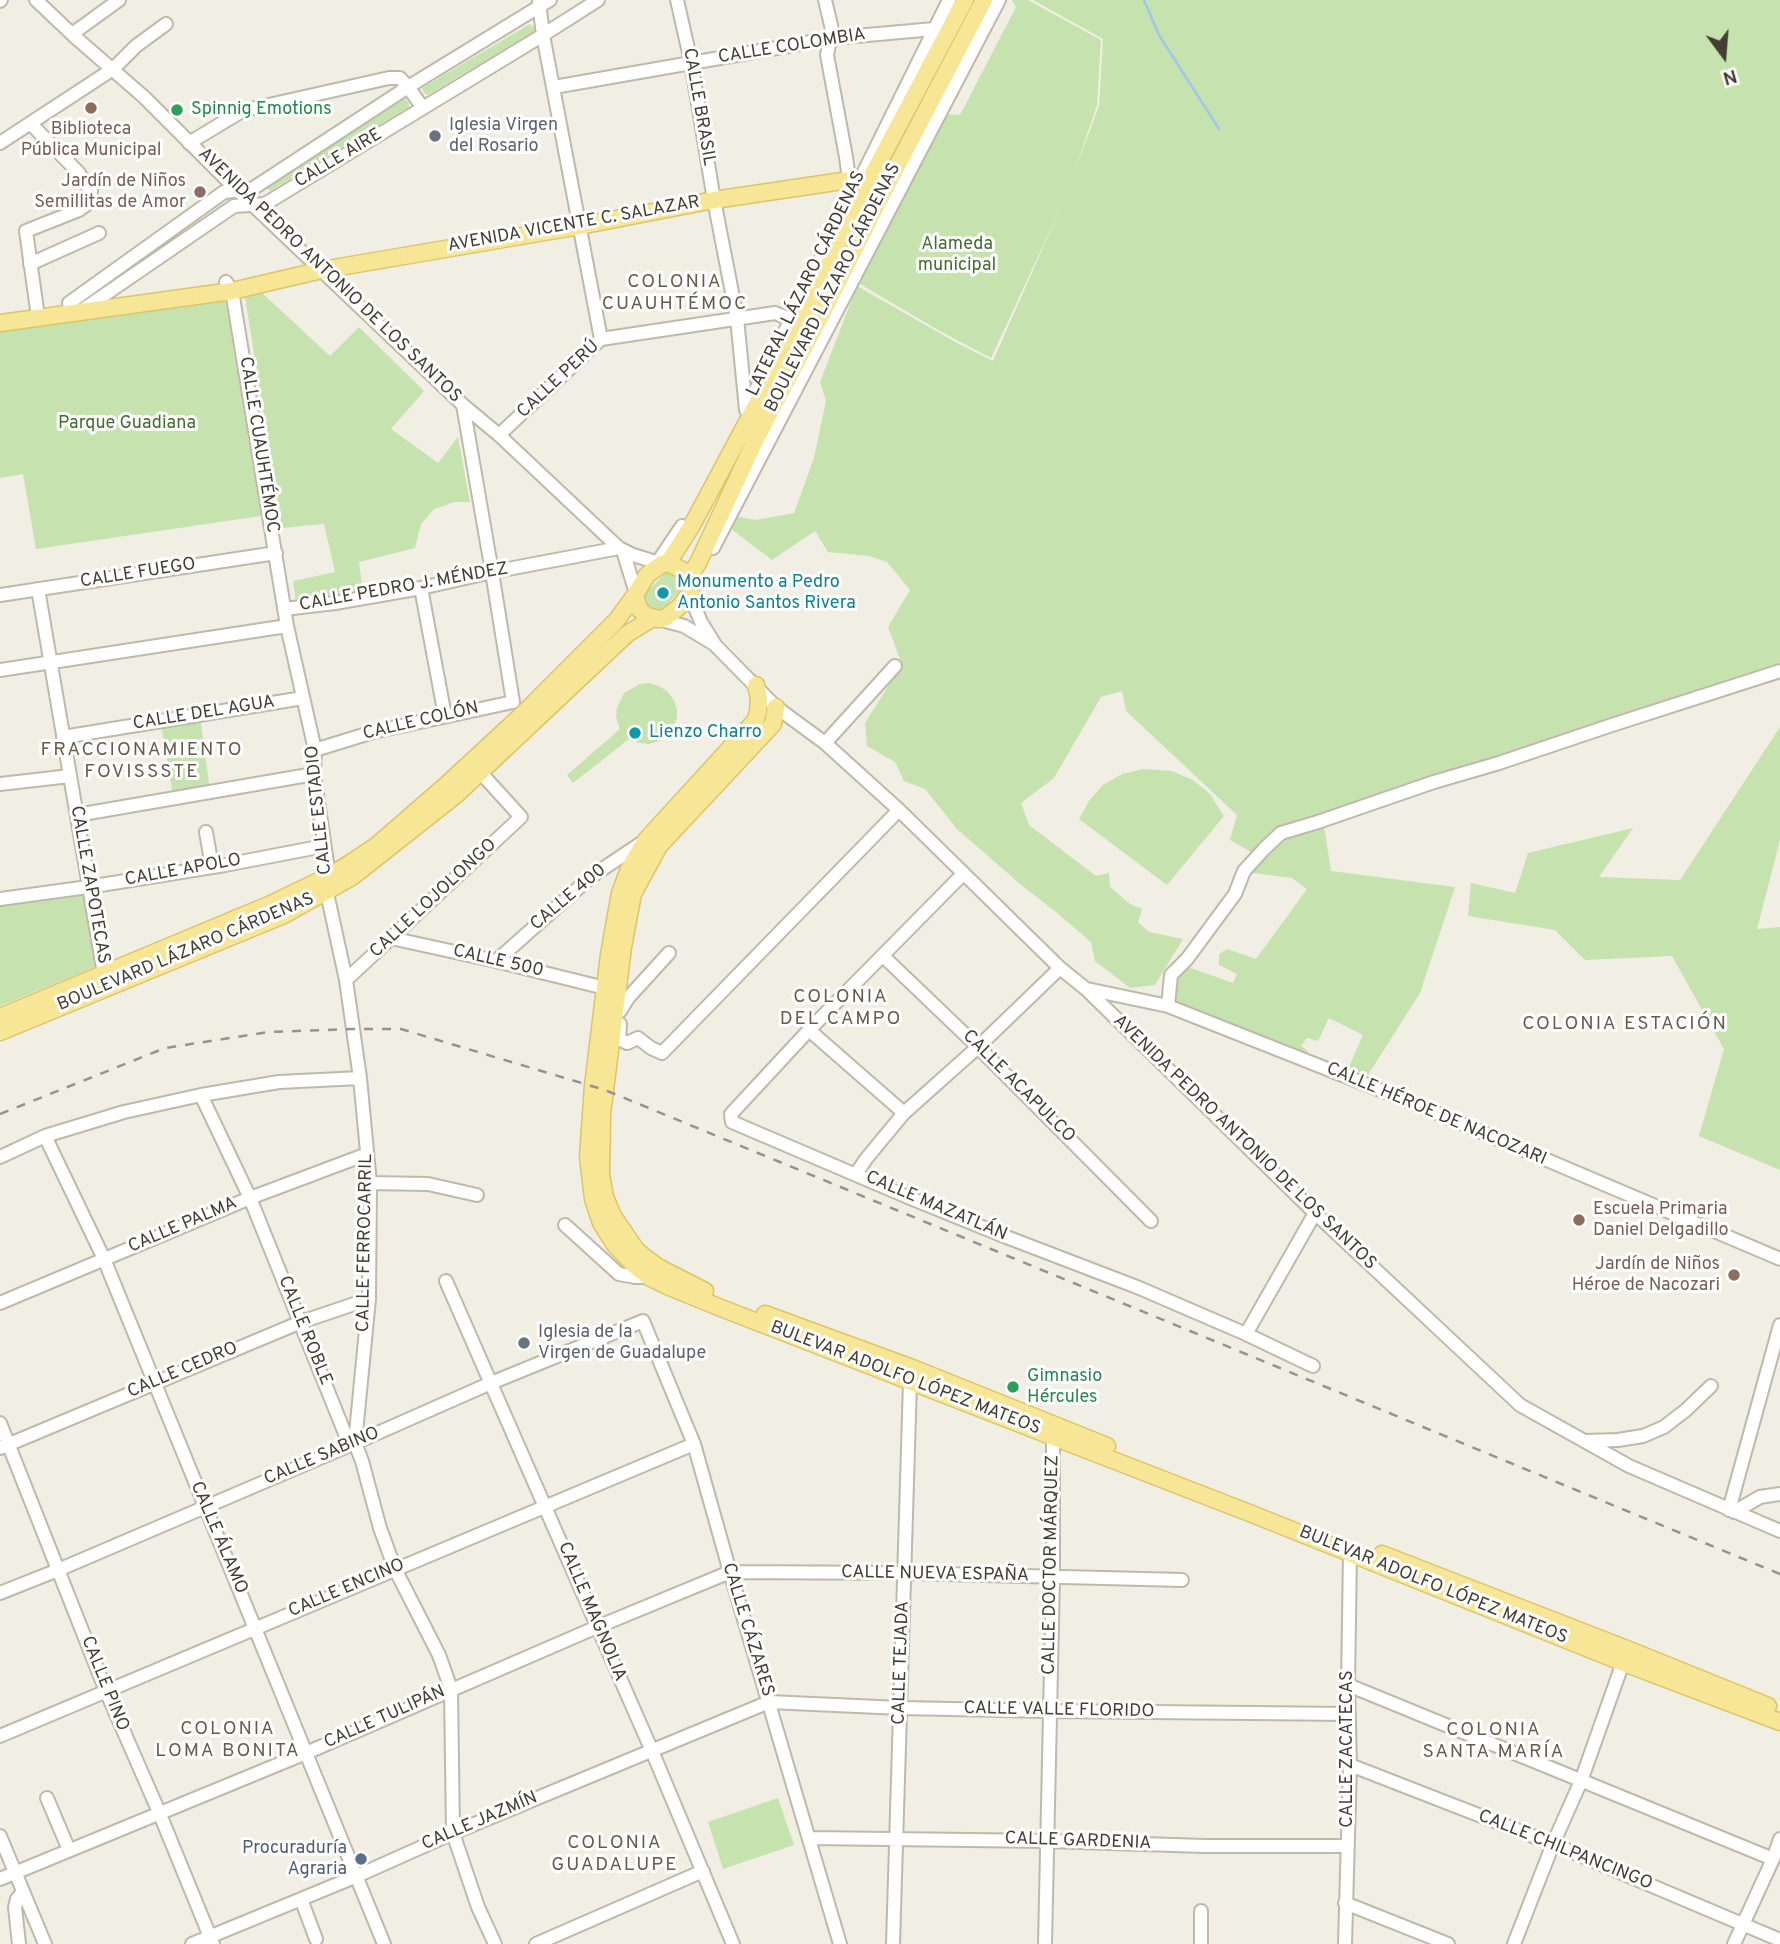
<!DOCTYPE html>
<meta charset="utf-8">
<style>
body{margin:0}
#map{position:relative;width:1780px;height:1944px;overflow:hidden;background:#f1eee4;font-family:Overpass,sans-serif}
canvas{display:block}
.north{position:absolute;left:1689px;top:21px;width:70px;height:70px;-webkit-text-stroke:5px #fff;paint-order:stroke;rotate:164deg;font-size:19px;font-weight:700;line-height:28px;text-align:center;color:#423e34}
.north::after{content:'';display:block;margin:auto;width:24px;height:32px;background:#423e34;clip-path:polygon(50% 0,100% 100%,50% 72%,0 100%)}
</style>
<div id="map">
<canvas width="1780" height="1944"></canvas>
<div class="north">N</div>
</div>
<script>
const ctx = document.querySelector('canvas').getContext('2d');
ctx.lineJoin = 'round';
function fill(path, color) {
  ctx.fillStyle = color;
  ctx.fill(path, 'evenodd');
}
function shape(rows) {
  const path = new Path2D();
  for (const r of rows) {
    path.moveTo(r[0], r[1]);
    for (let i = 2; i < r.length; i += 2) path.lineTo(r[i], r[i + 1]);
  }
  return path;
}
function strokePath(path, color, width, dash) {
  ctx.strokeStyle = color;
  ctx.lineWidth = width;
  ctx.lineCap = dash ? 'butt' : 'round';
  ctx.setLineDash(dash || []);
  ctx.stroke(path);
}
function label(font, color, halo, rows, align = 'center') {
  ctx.font = font + ' Overpass,sans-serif';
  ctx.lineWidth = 6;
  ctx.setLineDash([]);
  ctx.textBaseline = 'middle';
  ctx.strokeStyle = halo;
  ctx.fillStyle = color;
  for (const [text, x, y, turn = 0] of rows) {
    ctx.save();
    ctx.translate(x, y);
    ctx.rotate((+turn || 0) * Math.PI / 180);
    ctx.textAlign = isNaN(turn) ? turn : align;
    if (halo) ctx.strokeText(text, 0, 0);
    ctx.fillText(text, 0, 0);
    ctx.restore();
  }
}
const green = shape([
 [1012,0,1028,0,1101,40,1097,105,1075,170,1099,106,1103,39,1033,0,1780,0,1780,668,1323,820,1331,871,1455,887,1420,993,1368,1075,1348,1069,1363,1035,1329,1018,1318,1041,1307,1038,1301,1046,1308,1051,1305,1056,1217,1022,1169,997,1174,977,1188,967,1233,983,1237,974,1219,965,1219,954,1227,949,1256,959,1307,889,1292,878,1253,873,1251,852,1230,840,1237,815,1126,711,1122,691,1101,697,1054,778,1021,803,1029,825,1096,876,1109,873,1110,887,1130,904,1142,909,1138,922,1149,932,1183,939,1155,985,1130,988,1095,961,1091,942,1056,912,1020,884,957,829,925,789,904,781,895,762,867,746,865,723,887,688,900,659,888,627,910,590,887,562,869,556,828,552,815,531,772,560,731,529,735,516,755,520,794,513,814,458,826,401,820,382,857,286,957,343,993,361,1060,209,991,358,938,330,860,284,936,133,948,114,960,115,1016,7],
 [530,24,534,28,535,31,428,95,424,93,422,88],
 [404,99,409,103,409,107,270,191,266,187],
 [261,292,330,356,359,327,424,391,391,429,438,463,458,437,470,502,455,502,434,509,421,524,415,548,359,562,363,593,296,602,293,581,335,572,324,524,282,528,245,297],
 [220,298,226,303,261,516,36,549,23,474,0,478,0,331],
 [667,571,674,571,684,586,662,610,656,612,647,610,643,596],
 [649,683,659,686,667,691,674,700,677,709,677,718,673,728,667,736,659,741,649,744,639,743,629,739,573,783,567,775,620,729,616,717,617,708,624,693,640,684],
 [200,717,210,790,173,795,161,723],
 [1780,727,1780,840,1757,929,1780,927,1780,1170,1699,1136,1724,1049,1672,956,1585,960,1555,930,1468,916,1471,883,1515,893,1528,853,1633,828,1599,877,1680,880],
 [1143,769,1172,771,1193,780,1210,794,1224,816,1167,885,1079,819,1089,801,1103,785,1122,774],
 [86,892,100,965,0,1006,0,904],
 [778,1798,794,1845,723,1869,708,1822]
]);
const stream = shape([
 [1144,0,1159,35,1219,129]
]);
const minor = shape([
 [36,0,75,37,144,97,237,190,463,405,499,435,619,548,633,555,662,564],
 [677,0,691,62,714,200,737,318,746,410],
 [825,0,834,38,829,45,827,55,846,157,849,180],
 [0,1,1,0],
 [539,2,543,35,601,339],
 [72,34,119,0],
 [554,87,834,38,934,29,940,31],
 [31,124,78,172,91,191,90,202,79,210,26,231,38,317],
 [0,143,113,69,136,46,166,24],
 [189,143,242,111,389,78,400,78,408,87,423,108],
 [30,264,99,233],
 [226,282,232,291,287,626,315,750,314,774,329,876,327,893,346,980,360,1078,370,1183,369,1299,355,1443],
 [81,311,234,206,265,204,543,35,598,0],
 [71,312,69,303,224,192,252,189,408,87,550,0],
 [463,405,492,572,513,702],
 [748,406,949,0],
 [499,435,601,339,775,313,790,319],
 [713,548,999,0],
 [623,551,636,593],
 [657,563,682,526],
 [421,588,445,716],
 [38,589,104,974],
 [691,592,694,605,701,622,714,643],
 [0,595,276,553],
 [284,609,335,603,421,588,492,572,619,548],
 [658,619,684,626,714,644,776,707,825,743,899,810,1060,968,1086,989,1315,1213,1520,1405,1629,1466,1780,1531],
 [0,670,287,626],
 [63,737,303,698],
 [825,743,895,666],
 [315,750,373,732,513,702],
 [0,784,70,776],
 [77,815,314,774],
 [206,832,212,867],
 [963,874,809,1030,731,1114,732,1122,910,1198,1009,1238,1137,1287,1246,1334,1313,1366],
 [0,899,88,887,225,865,324,846],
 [391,938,496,961,605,988],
 [883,956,978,1047,1151,1221],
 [496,961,592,876,643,842],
 [346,980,521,817,480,772],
 [1087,989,1168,1006,1408,1101,1780,1259],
 [1168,1006,1171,975,1187,959,1235,894,1244,871,1265,848,1281,833,1318,822,1434,782,1499,763,1612,725,1780,671],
 [620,1011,628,998,669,953],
 [620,1024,619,1039,627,1043,638,1038,651,1048,662,1053,899,810],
 [809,1030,904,1113],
 [201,1095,250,1198,346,1436,355,1443,362,1461,380,1528,395,1569,439,1655,451,1689,453,1833,478,1907,495,1944],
 [45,1136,104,1259,384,1944],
 [0,1157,45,1136,124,1112,201,1095,279,1082,360,1078],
 [856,1174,866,1159,904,1113,978,1047,1060,968],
 [370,1183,428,1184,477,1195],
 [565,1225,619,1274,635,1277,649,1277],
 [446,1281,652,1751,733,1944],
 [0,1303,250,1198,367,1154],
 [1246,1334,1315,1213],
 [0,1423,106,1691,159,1812,213,1944],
 [1585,1441,1618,1440,1643,1436,1664,1427,1686,1410,1711,1386],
 [0,1448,301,1322,369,1299],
 [1729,1510,1780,1325],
 [1734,1512,1760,1497,1780,1494],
 [0,1593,58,1570,355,1443,491,1383,643,1321,694,1444,730,1572,840,1944],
 [1348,1685,1773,1859],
 [0,1736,694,1444],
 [1350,1765,1553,1844,1780,1940],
 [47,1798,69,1850],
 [0,1836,45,1944],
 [810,1838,1048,1841,1205,1846,1347,1846],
 [0,1879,306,1753,597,1627,730,1572,905,1573,1182,1580],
 [301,1899,316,1939],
 [1345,1903,1448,1944],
 [19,1944,15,1907,17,1899,22,1893],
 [192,1944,357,1876,453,1833,769,1702,901,1708,1050,1711,1349,1714],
 [536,1944,703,1871],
 [893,1944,910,1382,912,1375],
 [1045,1944,1053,1577,1053,1437],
 [1201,1944,1201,1911],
 [1345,1944,1350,1765,1348,1685,1350,1553],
 [1514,1944,1553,1844,1581,1781,1626,1654],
 [1734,1944,1773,1859,1780,1839]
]);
const major = shape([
 [0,323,232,291,322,270,580,226,714,200,849,180,867,185,886,187],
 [668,563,691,527,806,312,867,185,965,0],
 [668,563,682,570,689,581,691,592,679,607,665,618,658,619,647,616,639,609,635,595,647,575,662,564,668,563],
 [688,578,698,563,755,441,821,316,886,187,984,0],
 [756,685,759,699,758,712,755,721,646,840,629,869,620,893,609,955,593,1086,588,1156,593,1199,601,1223,615,1245,635,1266,649,1277,667,1286,721,1308,1252,1514,1624,1663,1780,1722],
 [0,1017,271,904,329,876,349,864,376,846,445,786,525,712,616,621,635,595],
 [0,1032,284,915,352,877,456,795,627,634,653,618],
 [705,1291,658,1267,637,1251,613,1216,605,1197,601,1175,602,1114,623,947,633,894,659,846,773,724,776,707],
 [765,1314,915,1369,1107,1446],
 [1382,1554,1627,1649,1768,1706]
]);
const rail = shape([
 [0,1114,165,1048,269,1032,353,1029,401,1029,605,1090,1780,1574]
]);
const markers = [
 [91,108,7,"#8d6e63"],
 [177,110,7,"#2e9e5b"],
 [435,136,7,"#6b7280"],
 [200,192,7,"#8d6e63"],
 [663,593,7,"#0f9aa8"],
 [635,733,7,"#0f9aa8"],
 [1579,1220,7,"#8d6e63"],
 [1734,1275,7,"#8d6e63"],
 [524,1343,7,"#6b7280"],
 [1013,1387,7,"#2e9e5b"],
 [361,1859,7,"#5c6f8a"]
];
const streetNames = [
 ["CALLE COLOMBIA",792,47,-9],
 ["CALLE BRASIL",698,107,80],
 ["CALLE AIRE",339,159,-31],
 ["AVENIDA VICENTE C. SALAZAR",574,225,-10],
 ["AVENIDA PEDRO ANTONIO DE LOS SANTOS",329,276,44],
 ["LATERAL LÁZARO CÁRDENAS",807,284,-64],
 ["BOULEVARD LÁZARO CÁRDENAS",834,288,-63],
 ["CALLE PERÚ",559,380,-43],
 ["CALLE CUAUHTÉMOC",258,445,81],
 ["CALLE FUEGO",138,574,-9],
 ["CALLE PEDRO J. MÉNDEZ",404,588,-10],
 ["CALLE DEL AGUA",204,714,-9],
 ["CALLE COLÓN",421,722,-13],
 ["CALLE ESTADIO",320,810,-96],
 ["CALLE APOLO",183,871,-10],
 ["CALLE ZAPOTECAS",89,885,80],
 ["CALLE 400",569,898,-40],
 ["CALLE LOJOLONGO",434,899,-43],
 ["BOULEVARD LÁZARO CÁRDENAS",186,953,-23],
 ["CALLE 500",498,962,13],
 ["CALLE ACAPULCO",1018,1087,45],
 ["CALLE HÉROE DE NACOZARI",1436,1115,23],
 ["AVENIDA PEDRO ANTONIO DE LOS SANTOS",1244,1143,44],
 ["CALLE MAZATLÁN",936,1207,23],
 ["CALLE PALMA",183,1226,-23],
 ["CALLE FERROCARRIL",366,1243,-89],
 ["CALLE ROBLE",304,1331,68],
 ["CALLE CEDRO",183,1371,-23],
 ["BULEVAR ADOLFO LÓPEZ MATEOS",905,1379,21],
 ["CALLE SABINO",322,1457,-23],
 ["CALLE ÁLAMO",218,1538,67],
 ["CALLE DOCTOR MÁRQUEZ",1052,1565,-89],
 ["CALLE NUEVA ESPAÑA",935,1575,1],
 ["BULEVAR ADOLFO LÓPEZ MATEOS",1433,1586,22],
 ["CALLE ENCINO",347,1589,-23],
 ["CALLE MAGNOLIA",591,1612,67],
 ["CALLE CÁZARES",747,1630,73],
 ["CALLE TEJADA",902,1663,-88],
 ["CALLE PINO",104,1684,68],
 ["CALLE VALLE FLORIDO",1059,1711,1],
 ["CALLE TULIPÁN",385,1718,-24],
 ["CALLE ZACATECAS",1348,1749,-90],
 ["CALLE JAZMÍN",480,1822,-23],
 ["CALLE GARDENIA",1078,1842,2],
 ["CALLE CHILPANCINGO",1565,1851,22]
];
const leisureNames = [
 ["Spinnig Emotions",191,110],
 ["Gimnasio",1027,1377],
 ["Hércules",1027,1398]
];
const worshipNames = [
 ["Iglesia Virgen",449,126],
 ["del Rosario",449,147],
 ["Iglesia de la",538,1333],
 ["Virgen de Guadalupe",538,1354]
];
const educationNames = [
 ["Biblioteca",91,130,"center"],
 ["Pública Municipal",91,151,"center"],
 ["Jardín de Niños",186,182],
 ["Semillitas de Amor",186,203],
 ["Escuela Primaria",1593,1210,"left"],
 ["Daniel Delgadillo",1593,1231,"left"],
 ["Jardín de Niños",1720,1265],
 ["Héroe de Nacozari",1720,1286]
];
const parkNames = [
 ["Alameda",957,245],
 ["municipal",957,266],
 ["Parque Guadiana",127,424]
];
const cultureNames = [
 ["Monumento a Pedro",677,583],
 ["Antonio Santos Rivera",677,604],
 ["Lienzo Charro",649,733]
];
const serviceNames = [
 ["Procuraduría",347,1849],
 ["Agraria",347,1870]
];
const neighbourhoodNames = [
 ["COLONIA",675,283],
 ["CUAUHTÉMOC",675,305],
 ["FRACCIONAMIENTO",142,751],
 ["FOVISSSTE",142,773],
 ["COLONIA",841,998],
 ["DEL CAMPO",841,1020],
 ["COLONIA ESTACIÓN",1625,1025],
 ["COLONIA",228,1730],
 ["LOMA BONITA",228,1752],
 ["COLONIA",1494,1731],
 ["SANTA MARÍA",1494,1753],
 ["COLONIA",615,1844],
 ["GUADALUPE",615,1866]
];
fill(green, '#c6e3af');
strokePath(stream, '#a3c5ea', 2.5);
strokePath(minor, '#beb9aa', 16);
strokePath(major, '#dbc568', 19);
strokePath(minor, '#fff', 12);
strokePath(major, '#f7e696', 16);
strokePath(rail, '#939393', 2.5, [9, 9]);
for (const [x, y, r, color] of markers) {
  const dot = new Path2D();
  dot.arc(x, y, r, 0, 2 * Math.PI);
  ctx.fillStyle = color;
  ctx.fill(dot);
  strokePath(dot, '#fff', 2.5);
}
label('18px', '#423e34', '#fff', streetNames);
label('18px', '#27864d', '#fff', leisureNames, 'left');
label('18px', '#5b616d', '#fff', worshipNames, 'left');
label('18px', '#785e54', '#fff', educationNames, 'right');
label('18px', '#3e6f2c', '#fff', parkNames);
label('18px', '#0d838f', '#fff', cultureNames, 'left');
label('18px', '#4e5e75', '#fff', serviceNames, 'right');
ctx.letterSpacing = '2px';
label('19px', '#645d4c', '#fff', neighbourhoodNames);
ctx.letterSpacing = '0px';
</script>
